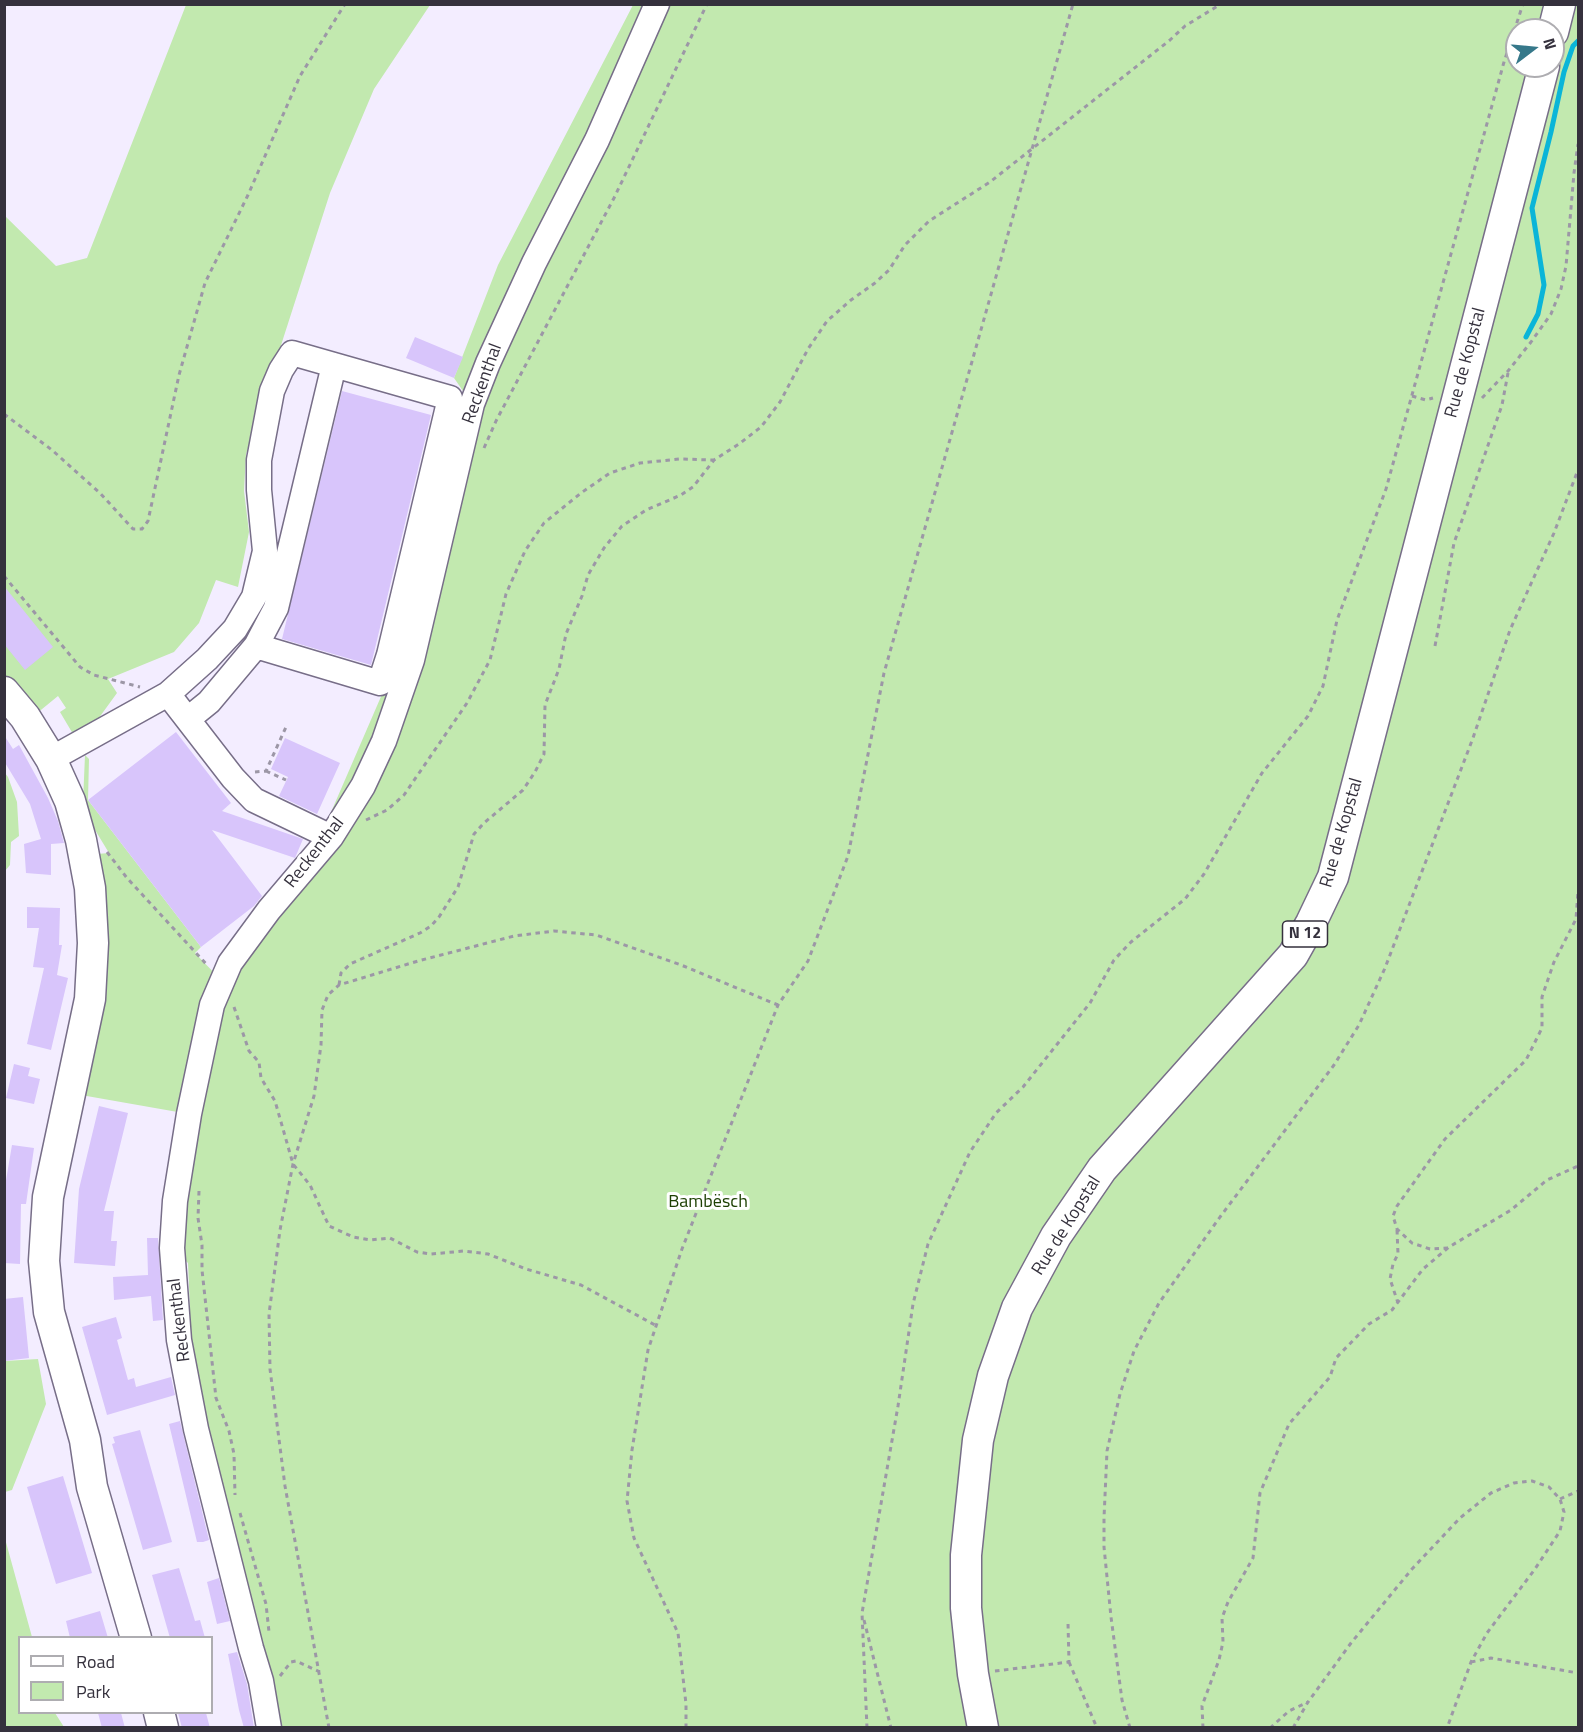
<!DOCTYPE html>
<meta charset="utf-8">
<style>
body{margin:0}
#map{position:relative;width:1583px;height:1732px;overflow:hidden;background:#f3edff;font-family:"Titillium Web",sans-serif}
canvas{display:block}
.frame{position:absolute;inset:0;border:6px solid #35313d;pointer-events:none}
.legend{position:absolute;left:18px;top:1636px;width:195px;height:78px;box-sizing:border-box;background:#fff;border:2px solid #aeadb1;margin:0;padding:8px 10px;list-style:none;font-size:18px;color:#35313d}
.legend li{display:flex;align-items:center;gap:12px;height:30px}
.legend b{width:30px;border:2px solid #aeadb1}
.north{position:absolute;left:1505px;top:18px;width:60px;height:60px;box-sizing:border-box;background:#fff;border:2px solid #aeadb1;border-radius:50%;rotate:74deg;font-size:16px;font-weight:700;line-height:24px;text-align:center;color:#35313d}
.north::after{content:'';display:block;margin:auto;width:21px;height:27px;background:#36788a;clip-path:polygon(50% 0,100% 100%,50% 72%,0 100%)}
</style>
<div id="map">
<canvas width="1583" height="1732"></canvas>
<div class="frame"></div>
<ul class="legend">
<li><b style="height:8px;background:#fff"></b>Road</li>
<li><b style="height:16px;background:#c2e9af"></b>Park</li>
</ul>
<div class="north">N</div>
</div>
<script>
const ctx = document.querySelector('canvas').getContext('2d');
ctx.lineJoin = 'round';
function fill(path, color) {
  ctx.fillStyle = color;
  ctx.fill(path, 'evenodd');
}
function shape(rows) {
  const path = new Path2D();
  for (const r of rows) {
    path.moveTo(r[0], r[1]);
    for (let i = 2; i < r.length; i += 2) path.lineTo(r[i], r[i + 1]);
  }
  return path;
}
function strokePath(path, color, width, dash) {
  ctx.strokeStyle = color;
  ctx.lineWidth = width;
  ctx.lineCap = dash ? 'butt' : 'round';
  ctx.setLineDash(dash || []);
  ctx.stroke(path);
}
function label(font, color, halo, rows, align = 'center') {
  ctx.font = font + ' "Titillium Web",sans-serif';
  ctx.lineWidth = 6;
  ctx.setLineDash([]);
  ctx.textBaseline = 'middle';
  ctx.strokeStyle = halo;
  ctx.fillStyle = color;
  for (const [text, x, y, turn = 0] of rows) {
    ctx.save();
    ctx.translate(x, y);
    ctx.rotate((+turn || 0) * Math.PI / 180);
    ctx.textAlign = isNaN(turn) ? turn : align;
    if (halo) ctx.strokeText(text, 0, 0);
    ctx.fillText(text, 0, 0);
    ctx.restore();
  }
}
const green = shape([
 [186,5,430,5,374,89,330,193,246,454,244,491,249,532,238,587,216,580,199,623,174,652,108,679,117,693,93,726,73,734,60,712,66,708,58,696,36,714,5,675,4,215,56,266,87,258],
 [633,5,648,5,586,136,657,5,1578,5,1578,1727,278,1727,179,1340,190,1308,188,1263,172,1248,189,1114,81,1095,97,854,109,853,89,820,83,802,85,755,89,759,88,800,201,947,195,953,221,980,322,833,386,685,472,404,454,378,498,265],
 [1517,30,1553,30,1553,66,1517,66],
 [5,773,8,777,17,802,19,836,11,842,10,865,5,871],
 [38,1359,46,1404,12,1490,5,1492,5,1361],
 [4,1535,32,1637,20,1638,20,1712,55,1713,64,1727,5,1727]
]);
const stream = shape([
 [1526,337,1538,314,1544,285,1532,208,1551,132,1564,72,1573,46,1578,41]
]);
const building = shape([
 [415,337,463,357,454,378,406,358],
 [342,391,431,415,371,665,282,639],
 [4,586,53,647,25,670,4,644],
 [176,732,231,803,222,811,303,839,295,858,212,830,262,896,254,906,201,947,88,800],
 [4,735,13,749,19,745,48,798,58,821,64,843,51,844,51,875,26,873,24,844,41,839,30,804,4,761],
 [285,738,340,763,317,814,279,796,288,777,271,769],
 [27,907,60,908,59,945,62,945,57,975,68,978,51,1050,27,1044,44,968,33,967,39,928,27,928],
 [14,1064,30,1068,28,1076,40,1079,34,1104,6,1098],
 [99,1106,128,1113,104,1211,114,1211,111,1241,117,1241,115,1266,74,1263,79,1189],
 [12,1145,34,1148,26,1204,21,1204,20,1264,4,1263,4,1192],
 [147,1238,158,1238,163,1320,153,1321,151,1296,114,1300,113,1277,148,1275],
 [23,1297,29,1358,4,1361,4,1299],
 [116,1317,122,1338,117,1340,128,1380,134,1378,136,1387,171,1377,175,1395,107,1415,82,1327],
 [180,1421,209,1540,203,1542,197,1542,169,1424],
 [140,1430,172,1542,143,1550,112,1444,115,1443,113,1437],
 [63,1476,92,1573,56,1584,27,1487],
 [179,1568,195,1621,200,1620,205,1638,170,1638,152,1575],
 [219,1578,230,1621,217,1624,207,1582],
 [100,1611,108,1638,70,1638,66,1621],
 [237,1652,247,1684,254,1728,244,1728,239,1710,228,1654],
 [98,1713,121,1713,125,1728,102,1728],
 [178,1713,206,1713,210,1728,182,1728]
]);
const path = shape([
 [1412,396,1426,400,1433,398],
 [1482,398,1508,371,1531,342,1551,314,1561,289,1566,266,1574,173,1578,144],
 [4,414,52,450,100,493,133,529,142,529,148,521,179,375,205,283,248,195,300,76,345,4],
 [484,448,496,421,614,198,707,4],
 [4,576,80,667,94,675,140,687],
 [1435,646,1454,543,1502,405,1508,373],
 [266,771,286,780],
 [255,772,266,771,286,727],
 [366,820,387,810,404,795,467,703,490,660,506,594,525,551,544,523,581,493,610,473,640,463,680,459,714,460],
 [107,852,127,878,208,966],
 [339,985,341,973,350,964,420,933,431,926,439,917,458,887,474,834,484,823,523,790,535,772,544,754,545,705,559,669,566,634,582,596,588,575,604,548,622,526,646,510,681,495,693,487,714,460,739,444,761,427,780,402,808,349,827,321,851,300,875,283,889,270,905,245,929,221,990,182,1170,40,1185,26,1221,4],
 [234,1007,249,1051,259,1062,261,1078,275,1101,293,1164,310,1185,329,1226,353,1237,370,1240,390,1238,417,1252,431,1254,464,1251,488,1254,526,1269,581,1285,655,1325],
 [199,1191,198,1218,202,1245,202,1270,216,1398,229,1431,234,1454,235,1495],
 [1397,1230,1398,1254,1393,1264,1390,1279,1398,1303],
 [1448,1248,1430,1249,1412,1243,1397,1229,1393,1216,1397,1206,1445,1139,1526,1060,1542,1028,1542,997,1554,962,1576,919,1578,891],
 [1560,1499,1578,1491],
 [240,1513,266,1604,269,1632],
 [864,1620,891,1728],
 [1069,1662,1097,1728],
 [1471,1662,1491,1658,1578,1673],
 [995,1671,1069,1662,1068,1623],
 [280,1676,291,1662,296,1661,320,1672],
 [329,1728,285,1486,270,1369,269,1314,280,1230,293,1164,314,1096,321,1045,322,1010,328,995,339,985,418,961,514,936,554,931,596,935,681,965,778,1005],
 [686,1728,686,1704,678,1633,634,1538,627,1501,632,1450,648,1350,682,1249,778,1005,808,961,848,856,884,673,1073,4],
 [867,1728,862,1613,898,1406,913,1304,928,1244,970,1152,996,1113,1023,1087,1090,1003,1114,960,1131,942,1185,899,1204,874,1262,773,1308,716,1323,686,1337,620,1386,489,1504,62,1523,4],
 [1130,1728,1122,1700,1111,1617,1104,1547,1104,1518,1107,1451,1120,1394,1134,1351,1159,1303,1220,1217,1334,1065,1359,1025,1385,968,1473,738,1510,630,1554,533,1578,470],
 [1203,1728,1202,1706,1219,1660,1223,1642,1222,1618,1228,1602,1253,1558,1260,1493,1289,1424,1330,1377,1336,1358,1369,1324,1392,1310,1423,1269,1449,1247,1511,1210,1547,1180,1578,1166],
 [1270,1728,1289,1711,1308,1702],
 [1293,1728,1308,1702,1351,1643,1412,1569,1460,1518,1491,1493,1514,1483,1532,1481,1549,1487,1560,1499,1564,1512,1560,1531,1535,1569,1487,1633,1471,1662,1447,1728]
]);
const minor = shape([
 [256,646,380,683,389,655,450,398,334,365],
 [168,694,207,659,235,629,254,597,265,551,259,490,259,460,272,391,281,370,292,353,334,365,276,608,256,646,209,702,188,719],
 [51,759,168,694,233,778,254,800,331,837],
 [269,1728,261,1681,251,1648,196,1429,179,1340,172,1248,175,1201,189,1114,212,1005,230,963,269,910,331,837,363,786,384,741,412,660,472,404,488,363,534,263,597,140,657,4]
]);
const major = shape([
 [1553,32,1560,4],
 [4,692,25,717,51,759,70,801,81,840,90,888,93,943,90,999,48,1197,44,1261,49,1312,85,1440,92,1487,136,1638],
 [159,1712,163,1728],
 [983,1728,973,1674,966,1608,966,1555,978,1440,993,1376,1017,1308,1056,1236,1102,1169,1293,955,1311,923,1333,877,1544,66]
]);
const shields = [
 [1305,934,45]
];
const shieldNames = [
 ["N 12",1305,934]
];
const streetNames = [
 ["Rue de Kopstal",1466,363,-75],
 ["Reckenthal",483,384,-70],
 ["Rue de Kopstal",1342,833,-74],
 ["Reckenthal",315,853,-52],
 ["Rue de Kopstal",1067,1226,-58],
 ["Reckenthal",180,1320,-97]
];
const parkNames = [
 ["Bambësch",708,1203]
];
fill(green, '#c2e9af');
strokePath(stream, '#0ab5d8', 5);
fill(building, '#d8c5fb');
strokePath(minor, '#776e88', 27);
strokePath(major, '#776e88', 33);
strokePath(path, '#9c97a6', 3, [4.5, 4.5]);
strokePath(minor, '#fff', 24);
strokePath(major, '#fff', 30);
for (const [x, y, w] of shields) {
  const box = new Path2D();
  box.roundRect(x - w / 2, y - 13, w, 26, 4.5);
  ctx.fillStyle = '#fff';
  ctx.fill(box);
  strokePath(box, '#35313d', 1.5);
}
label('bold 16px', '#35313d', null, shieldNames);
label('18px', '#35313d', '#fff', streetNames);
label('18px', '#1d4003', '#fff', parkNames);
</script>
